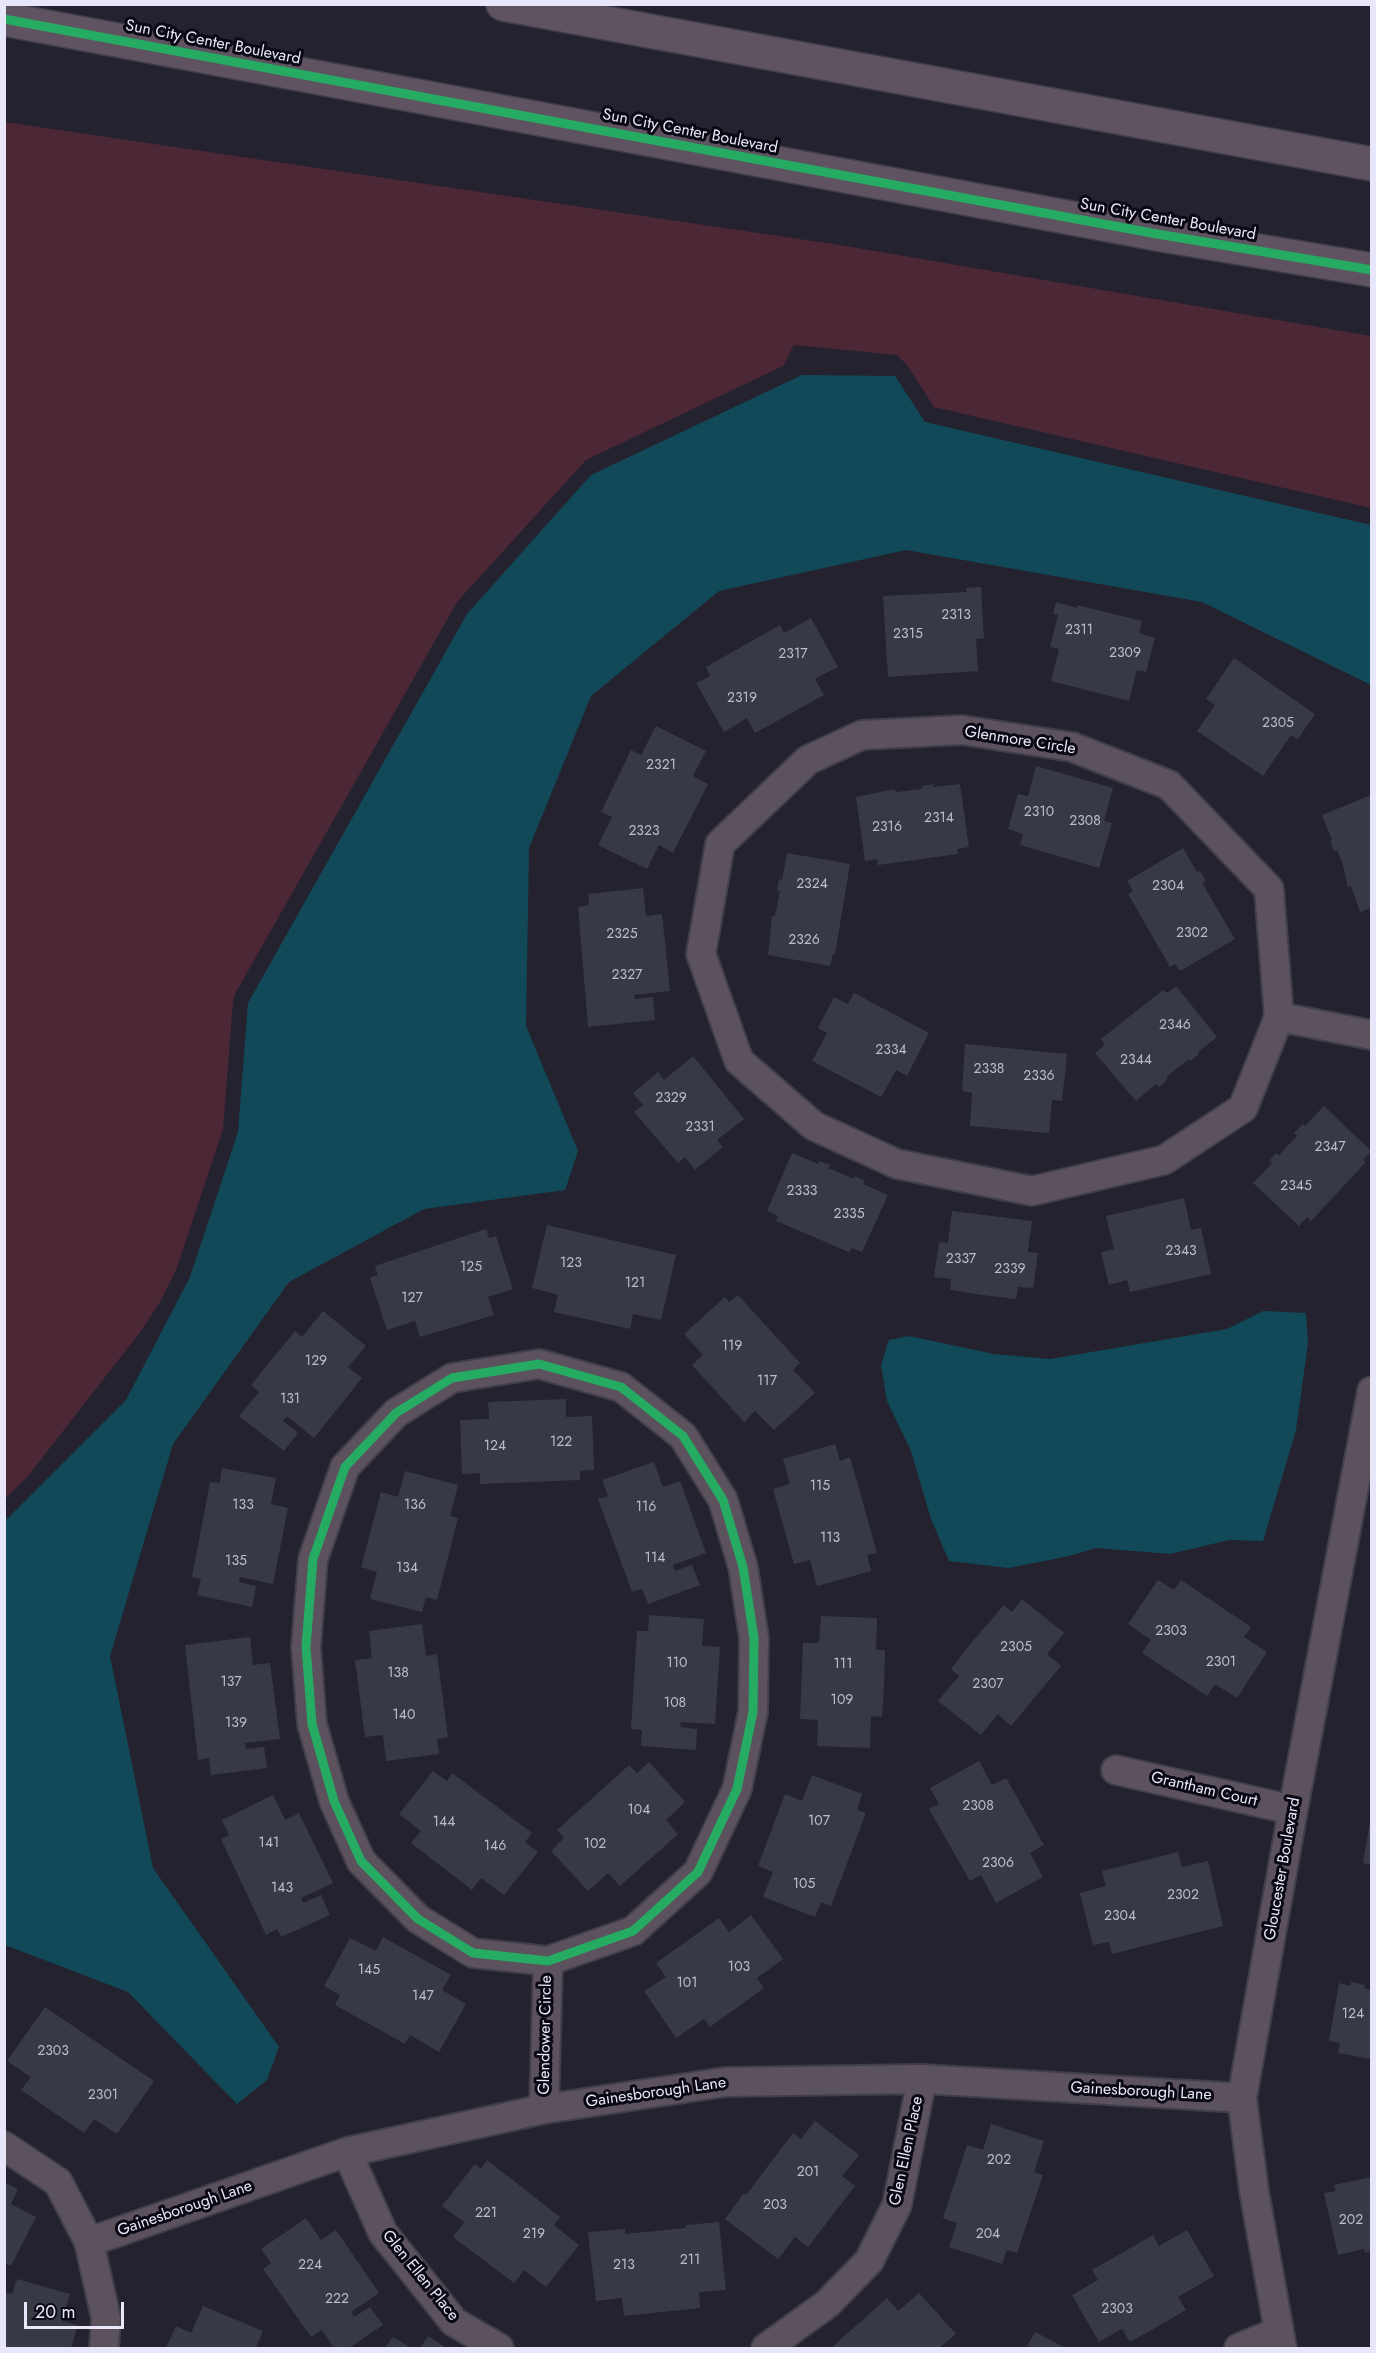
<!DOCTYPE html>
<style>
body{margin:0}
#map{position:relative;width:1376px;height:2353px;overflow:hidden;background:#24222f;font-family:Jost,sans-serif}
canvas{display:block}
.frame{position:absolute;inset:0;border:6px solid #e8e7f9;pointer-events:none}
.scale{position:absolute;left:24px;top:2302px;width:100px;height:27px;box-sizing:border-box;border:3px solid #e8e7f9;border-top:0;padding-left:8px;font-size:18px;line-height:21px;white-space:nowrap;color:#e8e7f9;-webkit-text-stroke:4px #0a0813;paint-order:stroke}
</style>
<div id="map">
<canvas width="1376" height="2353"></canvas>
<div class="frame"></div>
<div class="scale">20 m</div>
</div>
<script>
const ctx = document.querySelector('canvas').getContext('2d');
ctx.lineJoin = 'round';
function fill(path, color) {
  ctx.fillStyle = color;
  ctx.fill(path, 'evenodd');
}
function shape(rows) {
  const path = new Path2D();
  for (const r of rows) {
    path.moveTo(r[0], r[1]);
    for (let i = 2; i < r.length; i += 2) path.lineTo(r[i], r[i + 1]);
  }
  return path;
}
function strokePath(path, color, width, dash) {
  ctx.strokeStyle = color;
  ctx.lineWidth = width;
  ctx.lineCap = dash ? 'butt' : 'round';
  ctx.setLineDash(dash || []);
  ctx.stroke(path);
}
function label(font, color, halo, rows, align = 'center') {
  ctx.font = font + ' Jost,sans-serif';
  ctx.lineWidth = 6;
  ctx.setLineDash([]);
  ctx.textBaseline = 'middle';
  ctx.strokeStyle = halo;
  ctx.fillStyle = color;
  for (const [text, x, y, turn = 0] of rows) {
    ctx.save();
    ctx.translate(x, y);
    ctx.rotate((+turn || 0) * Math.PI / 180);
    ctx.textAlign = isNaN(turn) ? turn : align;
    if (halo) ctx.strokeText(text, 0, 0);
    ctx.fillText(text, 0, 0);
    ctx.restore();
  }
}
const green = shape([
 [5,122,840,245,1371,336,1371,508,934,407,907,365,897,355,794,345,783,366,586,460,457,602,235,994,233,1002,223,1129,176,1270,160,1302,141,1331,28,1476,5,1499]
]);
const water = shape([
 [802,375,895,376,925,422,1371,525,1371,685,1202,602,906,550,719,591,591,696,529,848,526,1026,578,1151,565,1190,424,1209,289,1282,173,1444,110,1656,153,1868,279,2047,267,2080,237,2104,128,1992,5,1945,5,1521,126,1400,190,1277,238,1132,248,1003,467,614,591,475],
 [1263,1311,1306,1313,1308,1343,1296,1430,1263,1541,1229,1540,1170,1554,1096,1548,1069,1556,1009,1568,949,1561,931,1519,911,1451,887,1401,881,1365,889,1340,909,1336,994,1354,1050,1359,1227,1329]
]);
const building = shape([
 [981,587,984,638,976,639,978,671,888,677,883,596,967,592,966,588],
 [1056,602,1077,608,1077,605,1142,621,1139,633,1155,638,1146,672,1137,670,1129,701,1051,681,1059,649,1050,647,1058,615,1053,614],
 [811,618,838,667,815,679,824,695,755,733,747,718,724,732,696,683,710,676,706,667,780,625,784,633],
 [1234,658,1315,714,1298,739,1291,735,1263,776,1197,731,1215,705,1206,699],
 [656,726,706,751,693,776,708,784,673,853,659,845,647,869,598,845,612,817,601,812,631,750,641,755],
 [1036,766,1113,788,1104,821,1112,823,1099,868,1020,845,1023,834,1008,829,1018,794,1028,796],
 [933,784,934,787,960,784,969,847,957,849,958,854,878,865,877,859,865,861,856,797,895,789,896,792,922,789,922,786],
 [1371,795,1371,908,1360,912,1351,886,1348,887,1342,862,1337,850,1334,851,1330,841,1332,840,1322,815],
 [1183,848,1197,872,1200,871,1206,881,1202,883,1235,939,1180,971,1175,964,1170,967,1128,894,1133,891,1127,881],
 [787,853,850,864,835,954,833,954,830,966,768,955,772,916,775,916,780,891,777,891,779,879,782,880],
 [643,888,646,916,662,914,670,991,634,995,635,999,653,997,655,1020,588,1027,578,907,589,905,588,894],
 [1176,986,1217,1037,1198,1052,1199,1054,1191,1061,1189,1059,1166,1077,1168,1079,1159,1087,1156,1084,1136,1101,1095,1053,1105,1045,1101,1039,1163,990,1167,993],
 [854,993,929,1033,907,1076,896,1070,881,1097,812,1061,827,1033,818,1028,834,997,848,1004],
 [965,1044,1067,1054,1062,1101,1052,1100,1049,1133,970,1126,972,1093,962,1091],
 [693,1056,744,1119,717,1140,723,1147,695,1170,685,1157,678,1163,634,1112,643,1105,633,1093,658,1072,664,1080],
 [1324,1106,1371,1151,1363,1160,1366,1162,1311,1221,1307,1217,1299,1226,1253,1183,1272,1163,1269,1161,1276,1153,1279,1155,1297,1136,1294,1133,1303,1124,1305,1126],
 [792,1153,818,1164,819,1161,830,1165,828,1168,854,1179,855,1176,865,1181,863,1184,888,1195,862,1252,852,1248,849,1252,776,1221,778,1216,767,1211],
 [1184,1198,1191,1230,1201,1228,1211,1274,1130,1292,1127,1280,1109,1285,1101,1252,1114,1249,1106,1216],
 [952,1211,1032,1221,1028,1252,1038,1253,1033,1288,1018,1287,1016,1299,982,1295,950,1290,951,1279,934,1277,939,1242,948,1243],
 [547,1225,676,1255,661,1320,633,1314,630,1329,554,1312,558,1295,532,1288],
 [486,1229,489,1238,496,1236,513,1289,488,1297,494,1315,420,1337,415,1321,387,1330,370,1278,378,1275,375,1266],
 [738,1295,800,1363,793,1370,815,1393,774,1430,755,1411,744,1422,692,1365,703,1355,684,1334,725,1297,729,1302],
 [323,1311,366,1346,348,1367,362,1378,314,1438,287,1416,283,1421,298,1433,284,1451,239,1416,259,1392,251,1385,295,1331,302,1337],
 [566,1399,566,1417,592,1416,594,1470,580,1471,580,1480,480,1484,480,1473,462,1474,460,1420,489,1419,488,1402],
 [835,1444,840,1461,850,1457,877,1553,867,1555,871,1571,817,1586,810,1560,794,1564,773,1489,790,1484,783,1459],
 [654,1462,663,1487,680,1481,706,1553,673,1565,675,1571,692,1565,700,1585,648,1604,642,1589,632,1592,598,1499,608,1496,602,1480],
 [222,1468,276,1478,271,1504,288,1508,273,1584,240,1577,239,1582,256,1586,252,1607,197,1595,201,1579,192,1577,210,1482,220,1483],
 [405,1471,458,1485,450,1516,458,1518,437,1600,426,1597,422,1612,370,1599,377,1572,361,1567,381,1492,398,1497],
 [1158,1580,1174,1590,1181,1580,1251,1627,1244,1637,1267,1652,1237,1698,1215,1684,1207,1696,1142,1653,1151,1640,1128,1624],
 [1022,1599,1064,1633,1047,1654,1061,1666,1011,1726,998,1714,981,1735,938,1701,959,1676,951,1669,972,1642,1004,1605,1012,1612],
 [649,1615,704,1619,702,1646,720,1647,715,1724,681,1722,680,1727,697,1729,696,1750,641,1746,642,1730,631,1729,637,1631,648,1631],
 [821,1616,877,1618,876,1650,885,1650,884,1685,882,1717,871,1716,870,1748,817,1746,818,1720,800,1719,803,1643,819,1643],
 [422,1624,426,1656,437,1654,448,1737,437,1739,439,1754,386,1761,383,1735,365,1737,355,1660,372,1658,369,1631],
 [250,1637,253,1665,270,1663,280,1739,245,1743,246,1749,264,1747,267,1768,211,1775,209,1758,198,1760,185,1645],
 [979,1761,992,1785,1006,1778,1044,1845,1030,1853,1043,1877,996,1903,981,1875,970,1881,929,1809,939,1804,930,1788],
 [649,1762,685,1802,666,1820,678,1834,620,1886,608,1873,588,1891,551,1851,564,1838,557,1830,629,1765,637,1773],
 [433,1771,447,1781,452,1773,532,1833,525,1842,538,1852,504,1895,481,1878,472,1890,411,1843,421,1831,399,1814],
 [812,1775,862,1794,857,1810,866,1813,831,1906,821,1902,815,1917,763,1897,773,1872,758,1866,785,1794,802,1801],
 [273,1795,285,1820,299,1813,333,1883,301,1898,303,1903,321,1895,330,1915,281,1937,277,1929,266,1935,221,1839,229,1835,222,1820],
 [1370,1821,1371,1822,1371,1865,1363,1863],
 [1178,1852,1182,1867,1208,1861,1223,1926,1112,1954,1109,1942,1093,1945,1080,1893,1106,1886,1102,1871],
 [751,1915,783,1959,757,1978,764,1988,710,2027,704,2019,676,2038,644,1991,666,1977,656,1963,719,1918,729,1932],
 [383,1937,451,1975,442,1990,466,2004,439,2052,410,2035,405,2044,335,2005,340,1995,324,1986,350,1938,376,1951],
 [1351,1982,1365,1985,1364,1988,1371,1990,1371,2059,1338,2053,1340,2043,1329,2041,1339,1983,1351,1986],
 [45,2007,154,2081,117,2134,94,2119,84,2133,21,2090,31,2077,7,2061],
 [815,2121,859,2155,842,2176,855,2186,808,2247,795,2237,778,2259,725,2219,744,2193,746,2195,793,2133,801,2139],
 [991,2124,1044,2141,1034,2172,1043,2175,1017,2253,1007,2250,1002,2264,949,2247,957,2223,943,2218,967,2145,983,2150],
 [487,2160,560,2217,554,2225,579,2245,546,2287,524,2270,514,2283,453,2237,464,2222,442,2206,475,2164,481,2169],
 [1371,2177,1371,2251,1365,2253,1364,2249,1338,2255,1324,2193,1336,2191,1334,2185],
 [5,2183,18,2189,11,2204,36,2217,11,2266,5,2263],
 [306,2218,321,2240,336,2230,379,2293,351,2312,354,2317,370,2307,383,2325,349,2348,334,2348,322,2330,311,2337,263,2269,271,2263,261,2249],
 [719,2222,726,2290,699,2292,700,2308,624,2316,622,2298,596,2301,588,2232,625,2229,625,2234,686,2228,686,2225],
 [1187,2230,1214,2276,1178,2297,1186,2310,1162,2324,1130,2342,1122,2329,1099,2342,1072,2295,1098,2280,1092,2270,1153,2235,1159,2246],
 [17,2279,70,2294,62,2321,78,2325,71,2348,4,2348,4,2292,12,2294],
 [919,2293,956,2334,939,2348,831,2348,887,2298,898,2311],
 [203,2306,263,2331,256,2348,166,2348,176,2326,191,2333],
 [1035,2332,1066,2348,1026,2348],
 [428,2336,447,2348,420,2348],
 [393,2337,411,2348,385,2348]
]);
const minor = shape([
 [962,730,1072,747,1169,785,1269,889,1279,1017,1243,1108,1164,1160,1032,1191,897,1164,814,1126,739,1061,701,954,720,844,808,760,862,735,962,730],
 [1279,1017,1372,1035],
 [539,1364,621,1387,683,1436,723,1500,743,1567,754,1638,753,1712,737,1789,698,1872,633,1931,548,1961,473,1953,418,1919,361,1861,334,1801,312,1724,306,1647,313,1559,345,1467,396,1413,452,1378,539,1364],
 [1116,1770,1293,1810],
 [544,2109,548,1961],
 [4,2146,58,2182,89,2242,106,2318,104,2348],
 [347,2152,383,2233,454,2322,499,2348],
 [89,2242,347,2152,544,2109,725,2082,922,2079,1242,2098],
 [766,2348,827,2304,869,2261,897,2205,922,2079],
 [1239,2348,1278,2332],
 [1282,2348,1254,2191,1242,2098,1293,1810,1372,1391]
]);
const secondary = shape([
 [503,4,1372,164],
 [4,19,1157,234,1372,270]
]);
const cycleway = shape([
 [4,19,1157,234,1372,270],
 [539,1364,621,1387,683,1436,723,1500,743,1567,754,1638,753,1712,737,1789,698,1872,633,1931,548,1961,473,1953,418,1919,361,1861,334,1801,312,1724,306,1647,313,1559,345,1467,396,1413,452,1378,539,1364]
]);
const numberNames = [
 ["2313",956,616],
 ["2311",1079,631],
 ["2315",908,635],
 ["2309",1125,654],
 ["2317",793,655],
 ["2319",742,699],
 ["2305",1278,724],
 ["2321",661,766],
 ["2310",1039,813],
 ["2314",939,819],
 ["2308",1085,822],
 ["2316",887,828],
 ["2323",644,832],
 ["2324",812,885],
 ["2304",1168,887],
 ["2302",1192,934],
 ["2325",622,935],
 ["2326",804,941],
 ["2327",627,976],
 ["2346",1175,1026],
 ["2334",891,1051],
 ["2344",1136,1061],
 ["2338",989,1070],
 ["2336",1039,1077],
 ["2329",671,1099],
 ["2331",700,1128],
 ["2347",1330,1148],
 ["2345",1296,1187],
 ["2333",802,1192],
 ["2335",849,1215],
 ["2343",1181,1252],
 ["2337",961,1260],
 ["123",571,1264],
 ["125",471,1268],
 ["2339",1010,1270],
 ["121",635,1284],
 ["127",412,1299],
 ["119",732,1347],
 ["129",316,1362],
 ["117",767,1382],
 ["131",290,1400],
 ["122",561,1443],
 ["124",495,1447],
 ["115",820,1487],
 ["133",243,1506],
 ["136",415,1506],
 ["116",646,1508],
 ["113",830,1539],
 ["114",655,1559],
 ["135",236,1562],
 ["134",407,1569],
 ["2303",1171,1632],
 ["2305",1016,1648],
 ["2301",1221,1663],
 ["110",677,1664],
 ["111",843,1665],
 ["138",398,1674],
 ["137",231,1683],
 ["2307",988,1685],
 ["109",842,1701],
 ["108",675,1704],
 ["140",404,1716],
 ["139",236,1724],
 ["2308",978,1807],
 ["104",639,1811],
 ["107",819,1822],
 ["144",444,1823],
 ["141",269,1844],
 ["102",595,1845],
 ["146",495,1847],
 ["2306",998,1864],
 ["105",804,1885],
 ["143",282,1889],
 ["2302",1183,1896],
 ["2304",1120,1917],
 ["103",739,1968],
 ["145",369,1971],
 ["101",687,1984],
 ["147",423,1997],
 ["124",1353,2015],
 ["2303",53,2052],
 ["2301",103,2096],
 ["202",999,2161],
 ["201",808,2173],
 ["203",775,2206],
 ["221",486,2214],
 ["202",1351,2221],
 ["219",534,2235],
 ["204",988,2235],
 ["211",690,2261],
 ["224",310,2266],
 ["213",624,2266],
 ["222",337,2300],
 ["2303",1117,2310]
];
const streetNames = [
 ["Sun City Center Boulevard",213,43,11],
 ["Sun City Center Boulevard",690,132,11],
 ["Sun City Center Boulevard",1168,220,10],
 ["Glenmore Circle",1020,741,9],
 ["Grantham Court",1204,1790,13],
 ["Gloucester Boulevard",1283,1869,-80],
 ["Glendower Circle",546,2035,-89],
 ["Gainesborough Lane",1141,2092,3],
 ["Gainesborough Lane",656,2093,-8],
 ["Glen Ellen Place",907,2151,-78],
 ["Gainesborough Lane",185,2209,-19],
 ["Glen Ellen Place",420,2276,51]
];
fill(green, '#4c2736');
fill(water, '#124958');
fill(building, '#373a45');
strokePath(minor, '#403e4a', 32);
strokePath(secondary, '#403e4a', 36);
strokePath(minor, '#5b525e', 28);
strokePath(secondary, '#5f5361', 33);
strokePath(cycleway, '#26ab63', 9);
label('14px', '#bcbccc', null, numberNames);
label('16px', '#e8e7f9', '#0a0813', streetNames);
</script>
